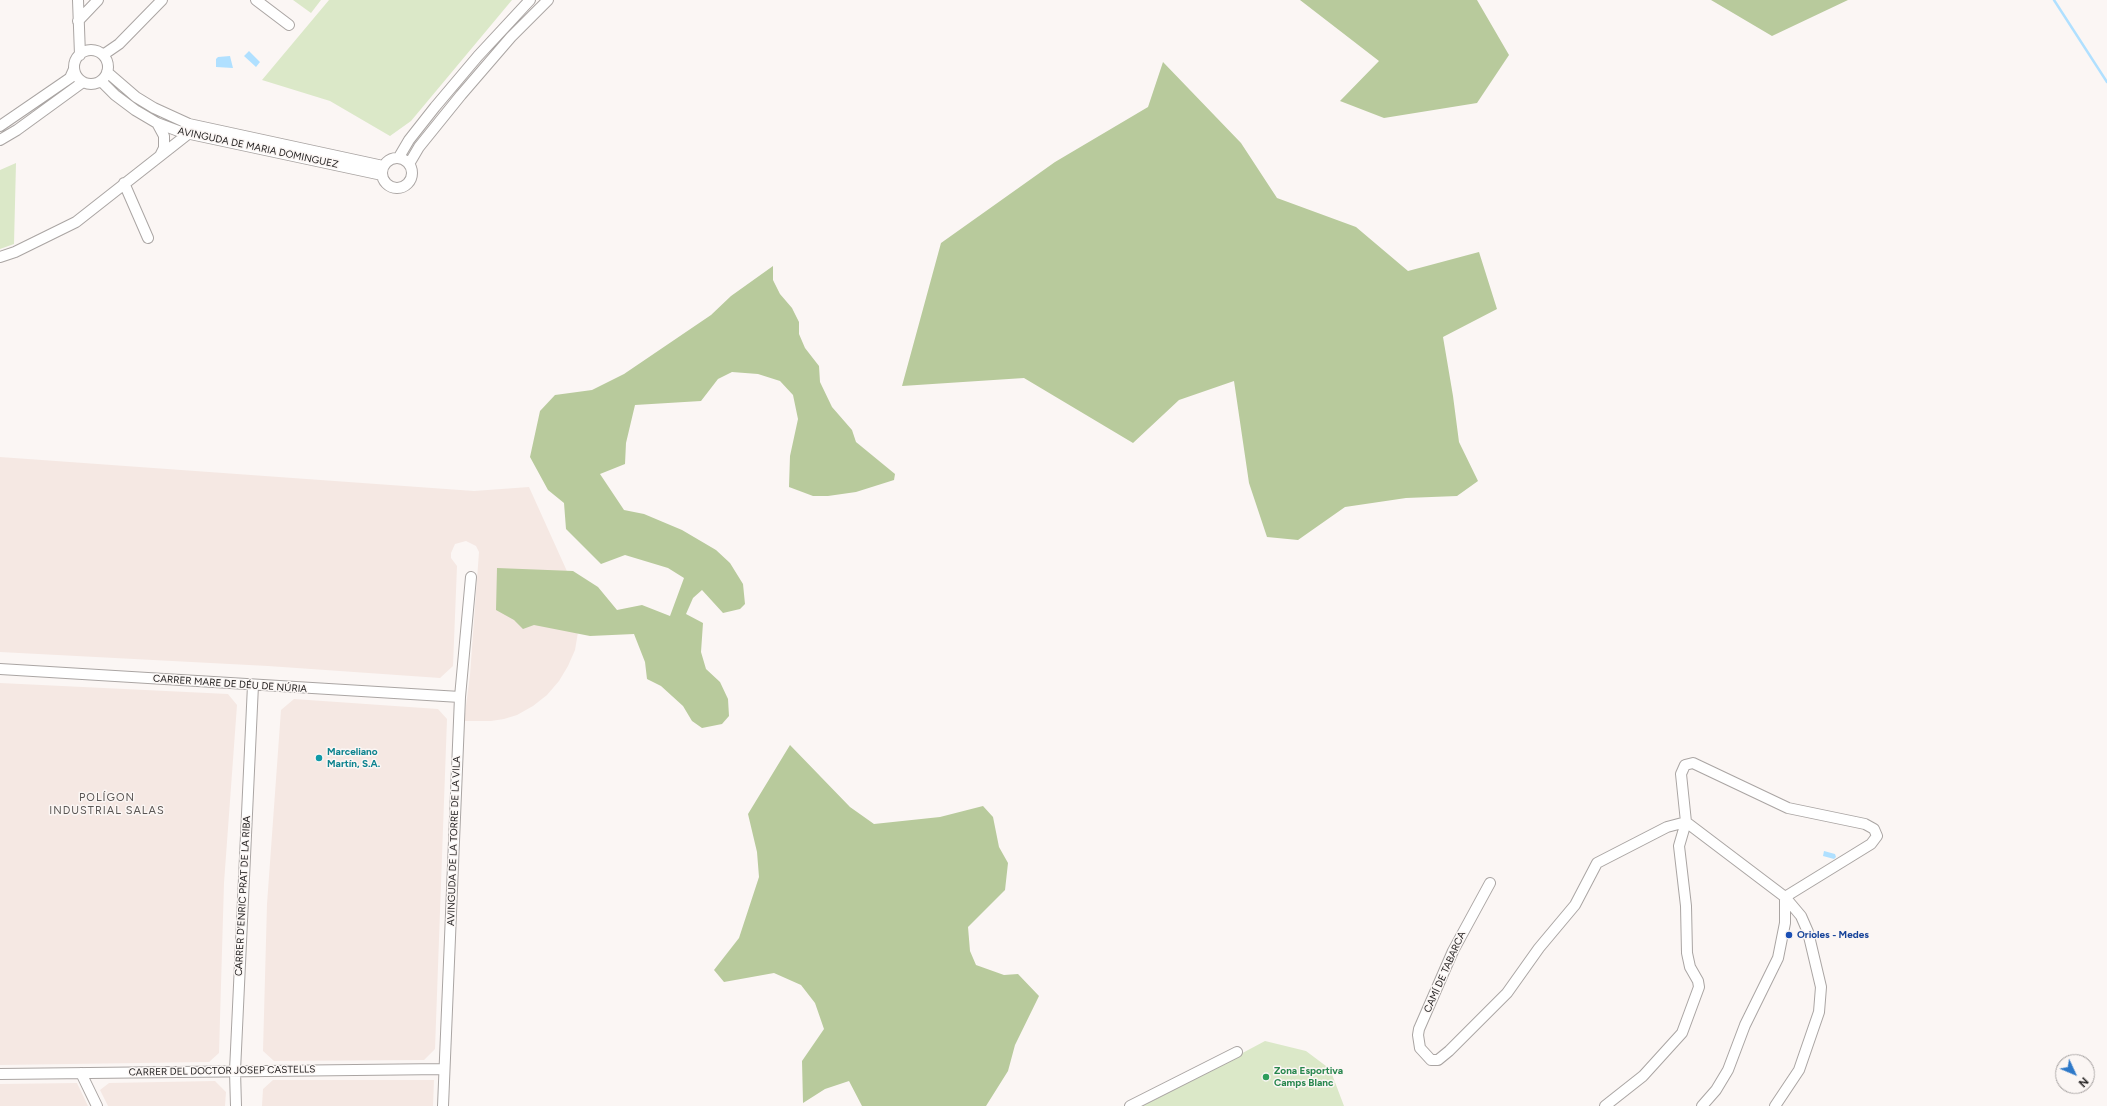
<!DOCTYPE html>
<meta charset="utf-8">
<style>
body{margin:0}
#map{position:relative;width:2107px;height:1106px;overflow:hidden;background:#fbf6f4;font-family:Figtree,sans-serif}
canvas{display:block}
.north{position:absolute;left:2055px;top:1054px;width:40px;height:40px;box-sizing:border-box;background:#fbf6f4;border:1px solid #a5a1a0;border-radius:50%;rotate:134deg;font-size:11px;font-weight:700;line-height:16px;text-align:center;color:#242222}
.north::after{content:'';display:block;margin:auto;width:14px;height:18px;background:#2e79c9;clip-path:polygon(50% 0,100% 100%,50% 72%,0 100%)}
</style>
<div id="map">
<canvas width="2107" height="1106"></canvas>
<div class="north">N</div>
</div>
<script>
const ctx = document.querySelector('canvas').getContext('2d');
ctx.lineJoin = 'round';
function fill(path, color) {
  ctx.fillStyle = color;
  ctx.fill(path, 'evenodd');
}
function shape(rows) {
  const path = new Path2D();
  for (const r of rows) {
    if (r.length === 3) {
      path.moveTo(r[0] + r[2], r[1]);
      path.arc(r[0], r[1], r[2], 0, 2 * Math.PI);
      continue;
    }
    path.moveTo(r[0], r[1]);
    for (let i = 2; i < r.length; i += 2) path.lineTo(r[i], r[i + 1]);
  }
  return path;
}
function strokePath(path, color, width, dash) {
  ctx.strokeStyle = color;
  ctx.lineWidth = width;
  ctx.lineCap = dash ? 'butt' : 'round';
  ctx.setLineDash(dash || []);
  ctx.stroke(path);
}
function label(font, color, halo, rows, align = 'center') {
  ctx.font = font + ' Figtree,sans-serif';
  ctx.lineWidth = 3;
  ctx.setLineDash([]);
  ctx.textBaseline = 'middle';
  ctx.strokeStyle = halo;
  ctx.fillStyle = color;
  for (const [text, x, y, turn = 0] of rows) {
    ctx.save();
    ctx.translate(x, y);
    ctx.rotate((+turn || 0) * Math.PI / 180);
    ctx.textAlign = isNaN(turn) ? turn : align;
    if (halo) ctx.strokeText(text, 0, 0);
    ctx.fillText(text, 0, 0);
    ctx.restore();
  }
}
const built = shape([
 [0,457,474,491,529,487,575,589,578,632,575,650,568,666,559,681,547,695,533,706,517,715,504,719,491,721,464,721,470,675,479,552,476,546,466,541,455,544,451,553,451,558,457,566,453,666,440,678,268,666,0,652],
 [0,683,228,694,237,705,224,883,219,1053,209,1062,0,1065],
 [294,699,438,709,447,719,435,1049,424,1060,274,1061,263,1051,267,904,281,710],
 [273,1080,434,1080,433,1106,262,1106,263,1089],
 [215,1081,226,1092,225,1106,108,1106,100,1090,109,1083],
 [77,1083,88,1106,0,1106,0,1084]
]);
const green = shape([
 [293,0,321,0,311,13],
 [329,0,512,0,411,121,390,136,330,101,262,80],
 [16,163,14,244,0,249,0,170],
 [1265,1041,1306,1051,1330,1069,1344,1106,1143,1106]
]);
const forest = shape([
 [1300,0,1477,0,1509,55,1477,103,1384,118,1340,101,1379,61],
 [1711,0,1848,0,1772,36],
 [1163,62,1241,143,1277,198,1356,227,1408,271,1479,252,1497,309,1443,337,1453,396,1459,442,1478,481,1457,496,1406,498,1345,507,1298,540,1267,537,1249,483,1234,381,1179,400,1133,443,1024,378,902,386,941,243,1055,162,1148,107],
 [773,266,773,280,780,294,792,308,799,322,799,334,805,348,819,366,820,382,832,407,852,430,856,442,895,474,894,480,856,492,828,496,813,496,789,487,790,456,798,419,793,395,780,381,758,374,732,372,718,379,701,401,635,405,626,443,625,464,600,474,624,510,644,514,682,530,716,550,730,563,743,584,745,604,740,609,723,613,702,590,693,598,686,614,703,623,701,652,706,669,720,682,728,699,729,716,722,724,702,728,692,721,683,706,661,686,647,679,645,662,634,634,590,636,534,625,523,629,514,620,496,610,497,568,573,571,598,587,617,610,642,605,670,616,684,578,668,568,625,555,601,564,566,529,564,503,548,490,530,457,540,411,555,395,592,390,624,374,711,315,731,296],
 [790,745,850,807,874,824,940,817,983,806,993,817,999,847,1008,863,1005,890,968,927,970,951,976,965,1004,975,1018,974,1039,996,1015,1045,1008,1071,986,1106,862,1106,849,1081,825,1089,803,1103,802,1061,824,1029,815,1003,801,985,774,973,724,982,714,970,739,938,759,877,757,852,748,814]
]);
const water = shape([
 [249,51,260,62,256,67,244,56],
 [230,56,233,68,216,67,216,59,218,57],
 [1824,851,1835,854,1836,857,1834,859,1823,856]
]);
const stream = shape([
 [2054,0,2107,82]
]);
const minor = shape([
 [78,0,80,55],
 [256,0,289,25],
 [78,21,98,0],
 [91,67,17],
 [103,55,119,44,162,0],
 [107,72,136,97,154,108,189,124,383,166],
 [101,81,115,95,135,110,157,123,181,132,382,175],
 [157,123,164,136,164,148,160,156],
 [0,126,70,78,74,69],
 [0,140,17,130,83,82],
 [399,157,409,140,435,107,478,56,530,0],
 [397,173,15],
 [409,164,419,147,461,95,511,37,548,0],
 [124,183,148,238],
 [0,257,15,252,76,222,188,134],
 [0,669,460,697],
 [1686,822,1785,897,1801,916,1808,932,1821,987,1819,1012,1799,1070,1775,1106],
 [1490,883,1453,951,1419,1029,1418,1035,1420,1048,1431,1060,1438,1060,1449,1051,1507,993,1539,948,1575,905,1597,863,1667,827,1686,822],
 [81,1073,97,1106],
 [0,1074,444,1069],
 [236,1106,235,1071,253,685],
 [443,1106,460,697,471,577],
 [1130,1106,1237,1052],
 [1605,1106,1643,1076,1682,1033,1699,987,1698,981,1690,967,1687,953,1686,906,1679,846,1686,822,1681,774,1685,765,1693,763,1788,808,1865,824,1874,829,1877,836,1871,844,1785,897],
 [1702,1106,1716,1090,1728,1070,1745,1025,1778,958,1785,923,1785,897]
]);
const markers = [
 [319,758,4,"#0f9aa8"],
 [1789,935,4,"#1a4fb4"],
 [1266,1077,4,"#2e9e5b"]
];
const streetNames = [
 ["AVINGUDA DE MARIA DOMINGUEZ",258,148,12],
 ["CARRER MARE DE DÉU DE NÚRIA",230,684,4],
 ["AVINGUDA DE LA TORRE DE LA VILA",454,841,-88],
 ["CARRER D'ENRIC PRAT DE LA RIBA",243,896,-87],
 ["CAMÍ DE TABARCA",1445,972,-66],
 ["CARRER DEL DOCTOR JOSEP CASTELLS",222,1071,-1]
];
const cultureNames = [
 ["Marceliano",327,752],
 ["Martín, S.A.",327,764]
];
const transitNames = [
 ["Orioles - Medes",1797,935]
];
const leisureNames = [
 ["Zona Esportiva",1274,1071],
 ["Camps Blanc",1274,1083]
];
const neighbourhoodNames = [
 ["POLÍGON",107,798],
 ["INDUSTRIAL SALAS",107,811]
];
fill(built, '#f5e8e3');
fill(green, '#dbe8c8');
fill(forest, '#b8ca9c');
fill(water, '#b0e0ff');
strokePath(stream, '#b0e0ff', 2.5);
strokePath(minor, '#aaa5a3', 12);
strokePath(minor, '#fff', 10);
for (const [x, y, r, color] of markers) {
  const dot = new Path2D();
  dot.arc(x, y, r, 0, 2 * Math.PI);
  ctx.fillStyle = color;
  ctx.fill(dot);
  strokePath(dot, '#fbf6f4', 1.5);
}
label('10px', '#242222', '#fbf6f4', streetNames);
label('bold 10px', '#0d838f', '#fbf6f4', cultureNames, 'left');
label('bold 10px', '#164399', '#fbf6f4', transitNames, 'left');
label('bold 10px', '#27864d', '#fbf6f4', leisureNames, 'left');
ctx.letterSpacing = '1px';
label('11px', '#5a5654', '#fbf6f4', neighbourhoodNames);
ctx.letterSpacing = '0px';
</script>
